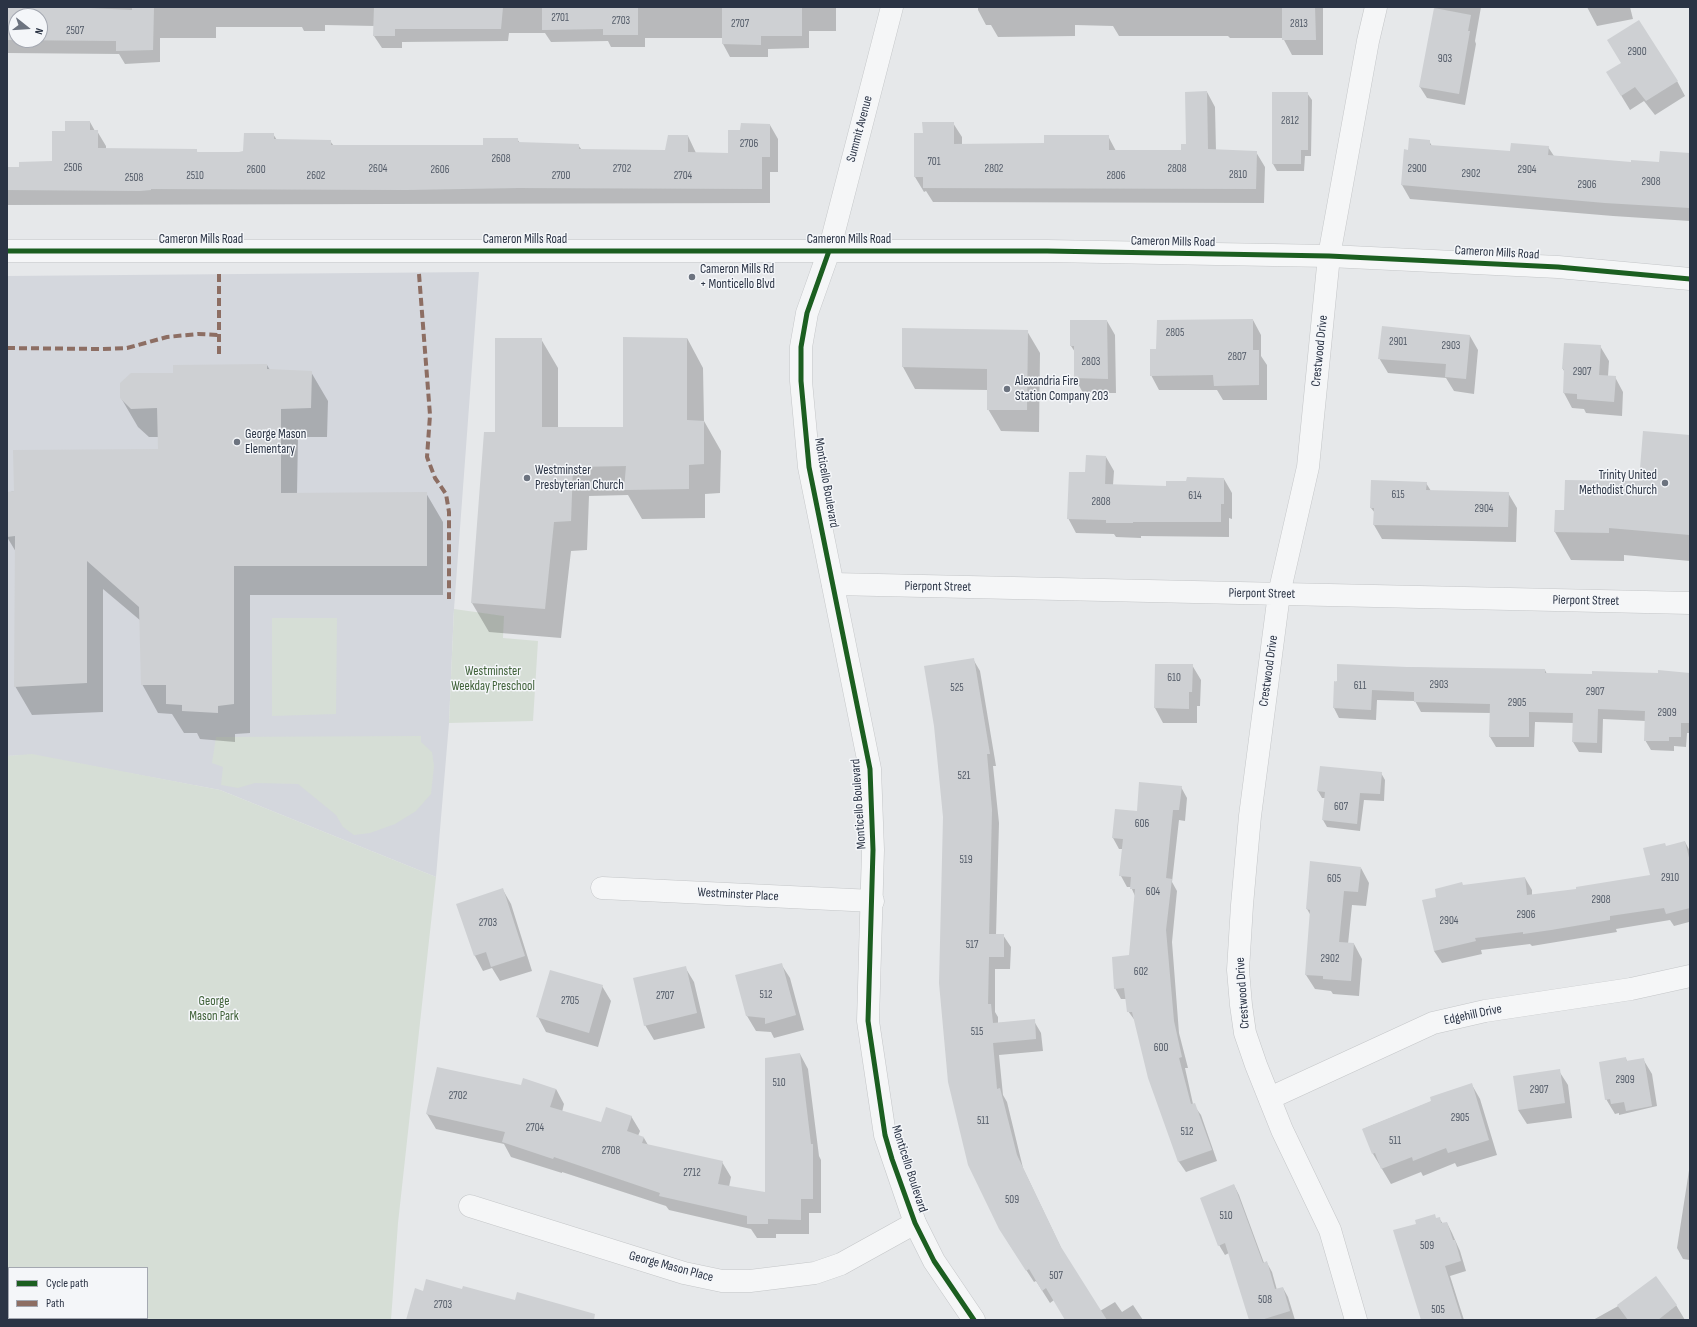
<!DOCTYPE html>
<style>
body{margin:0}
#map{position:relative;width:1697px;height:1327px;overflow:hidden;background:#e6e8ea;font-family:"Sofia Sans Condensed",sans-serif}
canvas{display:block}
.frame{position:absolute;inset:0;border:8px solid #2b3445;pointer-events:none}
.legend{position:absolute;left:8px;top:1267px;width:140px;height:52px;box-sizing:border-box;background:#f4f6f9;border:1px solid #a4a8b1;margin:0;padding:5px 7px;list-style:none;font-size:12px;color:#2b3445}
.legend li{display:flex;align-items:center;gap:8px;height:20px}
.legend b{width:20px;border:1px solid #a4a8b1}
.north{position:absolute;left:8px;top:8px;width:40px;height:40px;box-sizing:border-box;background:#f4f6f9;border:1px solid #a4a8b1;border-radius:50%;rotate:107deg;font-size:11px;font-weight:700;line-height:16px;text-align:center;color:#2b3445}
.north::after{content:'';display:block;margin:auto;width:14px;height:18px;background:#6c737f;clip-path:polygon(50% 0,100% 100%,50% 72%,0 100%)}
</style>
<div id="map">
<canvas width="1697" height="1327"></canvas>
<div class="frame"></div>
<ul class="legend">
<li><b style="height:5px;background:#1b5e20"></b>Cycle path</li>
<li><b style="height:5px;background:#8d6e63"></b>Path</li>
</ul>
<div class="north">N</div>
</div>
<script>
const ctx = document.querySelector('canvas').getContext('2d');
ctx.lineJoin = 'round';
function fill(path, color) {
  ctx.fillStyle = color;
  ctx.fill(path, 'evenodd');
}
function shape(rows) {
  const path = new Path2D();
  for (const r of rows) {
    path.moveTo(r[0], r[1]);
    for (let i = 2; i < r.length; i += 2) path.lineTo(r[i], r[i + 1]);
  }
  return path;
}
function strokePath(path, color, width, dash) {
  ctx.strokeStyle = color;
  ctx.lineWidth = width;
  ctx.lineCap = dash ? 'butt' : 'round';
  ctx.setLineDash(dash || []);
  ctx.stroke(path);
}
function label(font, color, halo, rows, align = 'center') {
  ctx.font = font + ' "Sofia Sans Condensed",sans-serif';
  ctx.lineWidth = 3;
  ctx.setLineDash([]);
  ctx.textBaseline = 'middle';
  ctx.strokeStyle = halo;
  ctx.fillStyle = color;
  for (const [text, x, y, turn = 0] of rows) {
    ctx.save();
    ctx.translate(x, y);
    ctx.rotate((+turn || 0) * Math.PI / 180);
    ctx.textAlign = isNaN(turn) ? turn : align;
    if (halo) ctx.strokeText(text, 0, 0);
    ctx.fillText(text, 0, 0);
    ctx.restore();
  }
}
const built = shape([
 [479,272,454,609,449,723,436,877,220,790,32,755,7,756,7,276]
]);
const green = shape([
 [454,609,504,616,503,638,538,641,533,721,449,723],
 [272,618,337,618,336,714,272,716],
 [421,736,421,742,432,752,434,766,431,794,416,811,395,824,370,833,354,835,343,827,336,815,298,784,255,783,238,788,221,785,223,767,212,763,216,737],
 [32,754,220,790,436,877,398,1223,391,1320,7,1320,7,756],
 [9,1268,147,1268,147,1318,9,1318]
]);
const shadow = shape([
 [7,7,836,7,836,31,809,31,809,48,768,49,768,57,730,57,723,44,723,38,645,38,645,47,611,47,608,41,551,42,545,33,509,33,508,41,402,42,402,48,382,48,374,36,375,26,325,25,325,31,304,31,302,27,216,27,216,38,160,38,160,62,125,64,119,54,7,53],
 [16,16,40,16,40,40,16,40],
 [978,7,1323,7,1323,55,1292,55,1283,38,1230,38,1228,36,1119,36,1113,26,1075,25,1075,36,998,37,991,25,986,25,978,10],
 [1435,7,1481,7,1475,41,1476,44,1465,105,1427,98,1420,87],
 [1587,7,1630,7,1633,19,1597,26],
 [1677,81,1685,96,1655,115,1644,101,1630,110,1616,87],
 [1207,92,1215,107,1216,151,1256,152,1265,167,1264,203,933,202,926,191,924,192,915,177,924,134,953,123,962,137,962,145,1045,144,1108,136,1116,151,1182,151,1187,145],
 [1307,93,1312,100,1311,156,1305,156,1304,171,1277,171,1273,164],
 [90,122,95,131,97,131,106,146,106,149,196,150,198,153,244,152,273,134,277,140,330,141,334,146,484,146,517,139,520,143,578,145,582,150,666,151,688,136,696,153,729,154,741,131,770,125,778,139,778,172,770,172,770,203,7,205,7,168,20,168,53,162,66,132],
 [1429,141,1432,146,1511,152,1548,147,1554,156,1632,163,1690,161,1690,221,1613,216,1410,199,1402,185,1405,150,1408,151],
 [1253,320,1261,335,1261,356,1267,365,1267,400,1223,400,1217,390,1159,390,1151,375,1157,350],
 [1107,321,1115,335,1116,393,1083,393,1075,378,1075,352,1071,346],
 [1027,331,1040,353,1039,432,1001,431,988,409,988,390,915,389,903,367],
 [1470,336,1478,350,1474,394,1454,391,1446,378,1388,373,1379,358],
 [687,338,703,368,704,421,721,451,720,493,705,494,705,518,642,519,628,495,589,496,587,550,571,551,561,638,489,632,472,603,496,433,541,339,558,368,558,428,624,428],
 [1600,346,1609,361,1608,376,1615,377,1623,392,1622,416,1586,413,1584,409,1572,408,1564,393,1565,373,1563,369],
 [267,365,270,370,311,372,328,401,327,437,298,437,297,493,426,493,443,522,443,595,250,595,250,733,235,734,235,742,200,739,197,733,184,733,172,714,158,713,142,684,141,621,103,589,103,712,32,715,15,686,16,552,7,537,7,493,159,450,158,437,149,437,138,427,121,398,174,374],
 [1690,436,1690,561,1624,555,1624,561,1571,560,1555,532,1556,511,1565,511,1640,482],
 [1106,457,1114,471,1113,485,1167,487,1187,482,1224,479,1232,493,1232,519,1229,518,1229,537,1141,536,1141,538,1116,537,1114,534,1076,533,1068,518,1086,472],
 [1426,483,1431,491,1508,493,1517,508,1516,542,1382,539,1374,525,1375,513,1371,508],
 [973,659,980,671,996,766,993,766,999,823,996,935,1003,935,1011,947,1010,969,995,969,995,1012,998,1017,998,1023,1034,1021,1041,1033,1043,1051,999,1055,1003,1095,1007,1102,1023,1168,1065,1256,1100,1311,1115,1302,1122,1312,1133,1305,1143,1320,1067,1320,1054,1300,1050,1303,1036,1281,1034,1282,1008,1242,969,1164],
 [1192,665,1201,680,1200,706,1197,706,1197,723,1163,723,1155,708],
 [1386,667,1545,670,1547,674,1659,674,1659,671,1690,674,1690,733,1687,733,1686,747,1674,746,1674,751,1651,750,1645,740,1646,721,1603,719,1602,753,1579,752,1573,742,1574,723,1535,722,1534,747,1496,747,1490,737,1491,713,1421,712,1415,701,1377,700,1376,720,1339,718,1334,708,1335,682],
 [1381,773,1385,780,1384,801,1364,800,1360,831,1327,827,1323,820,1325,798,1322,798,1318,791],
 [1181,787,1187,798,1185,821,1179,820,1172,882,1177,891,1172,942,1179,1033,1188,1068,1185,1068,1193,1104,1201,1115,1217,1161,1186,1172,1179,1162,1149,1078,1136,1022,1128,1011,1127,999,1121,999,1115,988,1130,956,1135,896,1131,887,1127,887,1121,876,1123,849,1119,849,1113,838,1137,812],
 [1685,842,1690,851,1690,924,1689,922,1674,926,1670,920,1616,929,1617,932,1532,946,1530,944,1481,950,1482,954,1442,963,1434,951,1437,898,1463,886,1525,878,1532,890,1532,896,1577,890,1651,876,1666,847],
 [1361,868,1369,883,1366,906,1352,905,1348,944,1354,944,1362,959,1359,996,1333,994,1331,991,1315,989,1306,975,1311,916,1307,909],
 [503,890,511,904,532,971,500,981,492,968,483,971,475,956,458,904],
 [781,964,790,978,804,1030,774,1038,771,1032,756,1031,747,1016],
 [685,967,694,982,705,1028,654,1040,645,1025],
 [602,986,611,1001,598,1047,546,1032,538,1017],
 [800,1054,808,1069,819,1156,821,1160,821,1213,809,1213,809,1234,776,1234,776,1238,757,1238,751,1229,669,1210,666,1206,562,1172,562,1173,511,1157,504,1144,436,1129,427,1114,521,1086,556,1089,564,1104,562,1112,601,1123,631,1116,640,1131,638,1136,644,1138,648,1145,722,1162,731,1177,729,1187,766,1194],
 [1626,1058,1627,1062,1643,1059,1652,1074,1657,1106,1619,1115,1619,1113,1615,1114,1606,1099],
 [1559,1071,1568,1085,1572,1118,1527,1124,1518,1110],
 [1472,1085,1480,1099,1497,1155,1457,1167,1455,1163,1423,1176,1421,1172,1391,1184,1373,1154,1363,1129],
 [1690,1164,1690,1260,1683,1259,1677,1248],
 [1234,1185,1239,1195,1264,1263,1267,1263,1272,1272,1277,1290,1283,1288,1288,1297,1295,1320,1250,1320,1229,1253,1225,1255,1219,1245],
 [1439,1218,1443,1224,1447,1223,1452,1233,1460,1251,1466,1271,1450,1276,1464,1320,1422,1320,1436,1219],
 [1620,1305,1676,1305,1685,1320,1593,1320]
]);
const building = shape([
 [7,7,90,7,90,8,132,10,132,7,154,7,153,50,116,51,116,41,7,40],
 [16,16,40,16,40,40,16,40],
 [374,7,503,7,501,29,395,29,395,36,373,36],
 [542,7,638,7,638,35,603,35,603,29,542,30],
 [722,7,802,7,802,36,761,36,761,45,722,44],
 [1282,7,1315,7,1316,40,1282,40],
 [1434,8,1471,15,1468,31,1470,31,1459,94,1419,87],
 [1639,20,1678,81,1646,101,1635,87,1621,96,1606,72,1621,63,1607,40],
 [1207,91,1208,149,1257,151,1256,189,923,188,923,177,914,177,914,133,923,133,922,122,954,122,954,144,1044,143,1044,135,1109,135,1109,150,1181,150,1181,144,1186,144,1185,92],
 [1272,92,1308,92,1308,150,1301,150,1301,164,1272,164],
 [65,121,90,121,90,130,98,130,98,148,197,149,197,152,239,152,243,151,244,133,274,133,274,139,331,140,331,145,483,145,483,138,518,138,518,142,579,144,579,149,665,150,668,135,688,135,688,152,728,153,728,130,740,130,741,123,770,124,770,157,762,157,762,189,518,188,406,190,151,189,151,190,140,191,7,190,7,167,19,167,19,162,52,161,52,131,65,131],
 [1409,138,1430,140,1430,145,1510,151,1511,143,1549,146,1548,155,1631,162,1631,160,1659,162,1660,151,1690,153,1690,208,1605,203,1401,185,1404,149,1408,150],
 [1253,319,1253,350,1259,350,1259,385,1214,386,1213,375,1150,376,1150,349,1156,349,1157,320],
 [1070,320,1107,320,1108,379,1074,378,1074,346,1070,346],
 [1382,326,1470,335,1466,379,1445,377,1446,364,1378,359],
 [902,328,1028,330,1027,410,987,410,987,369,902,367],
 [623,337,687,338,687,420,704,421,704,464,689,465,689,489,624,490,626,466,573,467,571,521,554,522,545,609,471,603,484,432,495,432,495,338,542,338,542,427,623,427],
 [1564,343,1601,345,1599,375,1616,376,1614,402,1577,399,1577,394,1563,393,1564,369,1562,369],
 [267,364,267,369,312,371,311,408,281,409,281,493,427,492,427,566,234,566,234,704,218,706,218,713,182,711,182,705,166,704,166,685,141,685,139,607,87,561,87,683,14,687,15,536,7,537,7,492,14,491,13,450,158,449,157,408,131,409,120,398,120,383,131,373,173,373,173,365],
 [1643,431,1690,435,1690,535,1609,528,1609,533,1554,532,1555,510,1564,510,1565,480,1639,481],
 [1086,455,1106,456,1105,484,1166,486,1166,481,1186,481,1187,477,1224,478,1224,504,1221,504,1221,522,1133,522,1133,523,1106,523,1106,520,1067,519,1069,472,1085,472],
 [1371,480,1427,482,1426,490,1509,492,1508,527,1373,525,1374,508,1370,508],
 [974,658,990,754,987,754,992,810,989,934,1004,934,1004,957,989,957,988,1004,991,1004,993,1023,1035,1019,1036,1039,993,1043,997,1089,1000,1088,1017,1155,1061,1247,1107,1320,1065,1320,1046,1288,1042,1291,1029,1269,1026,1271,999,1229,968,1165,948,1082,939,983,943,817,934,726,924,666],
 [1155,664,1193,664,1192,692,1189,692,1189,709,1154,708],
 [1337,664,1407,667,1545,669,1545,673,1592,674,1592,671,1658,673,1658,670,1690,673,1689,723,1681,723,1681,737,1669,737,1669,741,1644,741,1645,711,1598,709,1597,743,1572,742,1573,713,1529,712,1529,737,1489,737,1490,704,1414,702,1414,692,1372,690,1371,710,1333,708,1334,681,1337,682],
 [1320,766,1382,772,1380,794,1360,793,1357,824,1322,820,1325,792,1317,791],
 [1139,782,1182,786,1179,810,1173,810,1166,878,1172,879,1166,930,1174,1021,1182,1057,1179,1058,1191,1104,1195,1103,1212,1150,1178,1162,1148,1078,1132,1012,1127,1012,1124,988,1114,989,1112,957,1129,955,1135,889,1130,889,1131,877,1119,876,1123,839,1112,838,1115,809,1137,811],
 [1685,841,1690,862,1690,908,1666,914,1664,908,1610,916,1610,920,1551,930,1523,934,1523,932,1475,938,1476,941,1434,951,1422,900,1436,897,1435,889,1462,882,1463,885,1525,877,1527,895,1576,889,1576,887,1650,875,1643,848,1665,843,1666,846],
 [1310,861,1361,867,1358,892,1344,891,1339,942,1354,943,1351,981,1323,979,1323,976,1305,975,1310,910,1306,909],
 [503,888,525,956,491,967,486,952,474,956,456,904],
 [782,963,796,1015,765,1024,765,1018,746,1016,735,975],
 [686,966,697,1013,644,1026,633,978],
 [550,970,603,985,589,1033,536,1017],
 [800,1053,811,1144,813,1144,813,1199,801,1199,801,1220,768,1219,768,1224,747,1224,747,1216,659,1196,660,1193,554,1157,553,1159,502,1142,505,1132,426,1114,437,1067,521,1085,523,1078,556,1089,550,1107,601,1122,606,1107,632,1116,627,1131,644,1137,642,1143,723,1161,718,1184,765,1192,765,1058],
 [1626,1057,1626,1061,1644,1058,1652,1106,1626,1111,1624,1102,1611,1104,1610,1099,1605,1100,1599,1062],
 [1560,1069,1565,1103,1518,1110,1513,1076],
 [1472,1083,1489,1140,1448,1153,1446,1148,1413,1161,1412,1157,1381,1169,1375,1153,1372,1154,1362,1129,1431,1101,1430,1097],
 [1234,1184,1263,1263,1267,1261,1275,1289,1283,1287,1290,1311,1261,1320,1249,1320,1225,1243,1218,1246,1200,1198],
 [1435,1214,1436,1218,1440,1217,1441,1223,1447,1222,1453,1240,1455,1240,1461,1261,1445,1266,1462,1320,1421,1320,1393,1230,1416,1224,1415,1220],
 [1656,1276,1677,1305,1658,1320,1628,1320,1617,1305],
 [426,1279,462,1289,463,1286,515,1300,517,1292,595,1314,594,1320,406,1320,415,1288,423,1291]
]);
const minor = shape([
 [833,584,1690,603],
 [602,888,873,901],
 [1270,1098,1433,1023,1485,1011,1631,989,1690,976],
 [470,1206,684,1273,722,1281,750,1281,815,1273,841,1264,915,1223],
 [1356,1320,1330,1230,1282,1130,1256,1065,1245,1033,1241,1005,1238,970,1242,905,1250,816,1279,594,1308,467,1329,256,1368,41,1376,7]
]);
const tertiary = shape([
 [892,7,829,251,807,313,801,347,801,381,809,467,870,769,873,850,868,1021,885,1135,915,1223,934,1261,974,1320],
 [7,251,1047,251,1329,256,1558,267,1690,279]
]);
const quiet = shape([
 [219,274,219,356],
 [419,274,430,415,427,457,435,478,446,494,449,512,449,599],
 [7,348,102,349,127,348,167,337,198,334,220,335]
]);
const cycleway = shape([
 [7,251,1047,251,1329,256,1558,267,1690,279],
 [829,251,807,313,801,347,801,381,809,467,870,769,873,850,868,1021,885,1135,892,1159,915,1223,934,1261,974,1320]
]);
const markers = [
 [692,277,4,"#6c737f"],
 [1007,389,4,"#6c737f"],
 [237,442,4,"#6c737f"],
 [527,478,4,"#6c737f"],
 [1665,483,4,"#6c737f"]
];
const numberNames = [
 ["2701",560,18],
 ["2703",621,21],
 ["2707",740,24],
 ["2813",1299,24],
 ["2507",75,31],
 ["2900",1637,52],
 ["903",1445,59],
 ["2812",1290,121],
 ["2706",749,144],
 ["2608",501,159],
 ["701",934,162],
 ["2506",73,168],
 ["2604",378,169],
 ["2702",622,169],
 ["2802",994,169],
 ["2808",1177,169],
 ["2900",1417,169],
 ["2600",256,170],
 ["2606",440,170],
 ["2904",1527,170],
 ["2902",1471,174],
 ["2810",1238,175],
 ["2510",195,176],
 ["2602",316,176],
 ["2700",561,176],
 ["2704",683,176],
 ["2806",1116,176],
 ["2508",134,178],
 ["2908",1651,182],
 ["2906",1587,185],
 ["2805",1175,333],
 ["2901",1398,342],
 ["2903",1451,346],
 ["2807",1237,357],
 ["2803",1091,362],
 ["2907",1582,372],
 ["615",1398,495],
 ["614",1195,496],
 ["2808",1101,502],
 ["2904",1484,509],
 ["610",1174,678],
 ["2903",1439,685],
 ["611",1360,686],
 ["525",957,688],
 ["2907",1595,692],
 ["2905",1517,703],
 ["2909",1667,713],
 ["521",964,776],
 ["607",1341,807],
 ["606",1142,824],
 ["519",966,860],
 ["2910",1670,878],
 ["605",1334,879],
 ["604",1153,892],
 ["2908",1601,900],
 ["2906",1526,915],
 ["2904",1449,921],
 ["2703",488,923],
 ["517",972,945],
 ["2902",1330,959],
 ["602",1141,972],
 ["512",766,995],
 ["2707",665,996],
 ["2705",570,1001],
 ["515",977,1032],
 ["600",1161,1048],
 ["2909",1625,1080],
 ["510",779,1083],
 ["2907",1539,1090],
 ["2702",458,1096],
 ["2905",1460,1118],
 ["511",983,1121],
 ["2704",535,1128],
 ["512",1187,1132],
 ["511",1395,1141],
 ["2708",611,1151],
 ["2712",692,1173],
 ["509",1012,1200],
 ["510",1226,1216],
 ["509",1427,1246],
 ["507",1056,1276],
 ["508",1265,1300],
 ["2703",443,1305],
 ["505",1438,1310]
];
const streetNames = [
 ["Summit Avenue",860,129,-75],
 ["Cameron Mills Road",201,240],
 ["Cameron Mills Road",525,240],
 ["Cameron Mills Road",849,240],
 ["Cameron Mills Road",1173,242,1],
 ["Cameron Mills Road",1497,253,3],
 ["Crestwood Drive",1320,351,-84],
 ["Monticello Boulevard",826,483,80],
 ["Pierpont Street",938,587,1],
 ["Pierpont Street",1262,594,1],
 ["Pierpont Street",1586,601,1],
 ["Crestwood Drive",1269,671,-82],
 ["Monticello Boulevard",859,804,-94],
 ["Westminster Place",738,895,3],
 ["Crestwood Drive",1243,993,-94],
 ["Edgehill Drive",1473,1015,-12],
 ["Monticello Boulevard",909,1169,72],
 ["George Mason Place",671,1267,15]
];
const poiNames = [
 ["Cameron Mills Rd",700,270],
 ["+ Monticello Blvd",700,285],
 ["Alexandria Fire",1015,382],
 ["Station Company 203",1015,397],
 ["George Mason",245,435],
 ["Elementary",245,450],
 ["Westminster",535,471],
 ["Presbyterian Church",535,486],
 ["Trinity United",1657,476,"right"],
 ["Methodist Church",1657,491,"right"]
];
const parkNames = [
 ["Westminster",493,672],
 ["Weekday Preschool",493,687],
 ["George",214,1002],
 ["Mason Park",214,1017]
];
fill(built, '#d4d7dd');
fill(green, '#d6ded6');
fill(shadow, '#0003');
fill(building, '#ced0d3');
strokePath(minor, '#c4c6c8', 23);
strokePath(tertiary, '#c4c6c8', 23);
strokePath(minor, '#f5f6f7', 22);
strokePath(tertiary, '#f5f6f7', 22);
strokePath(quiet, '#8d6e63', 4, [8, 4]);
strokePath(cycleway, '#1b5e20', 5);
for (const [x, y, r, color] of markers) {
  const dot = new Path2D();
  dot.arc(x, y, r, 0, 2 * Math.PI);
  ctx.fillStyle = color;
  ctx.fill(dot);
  strokePath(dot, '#f4f6f9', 1.5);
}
label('11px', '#545c69', null, numberNames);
label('13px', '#2b3445', '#f4f6f9', streetNames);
label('13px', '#2b3445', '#f4f6f9', poiNames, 'left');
label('13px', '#3f6138', '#f4f6f9', parkNames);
</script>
